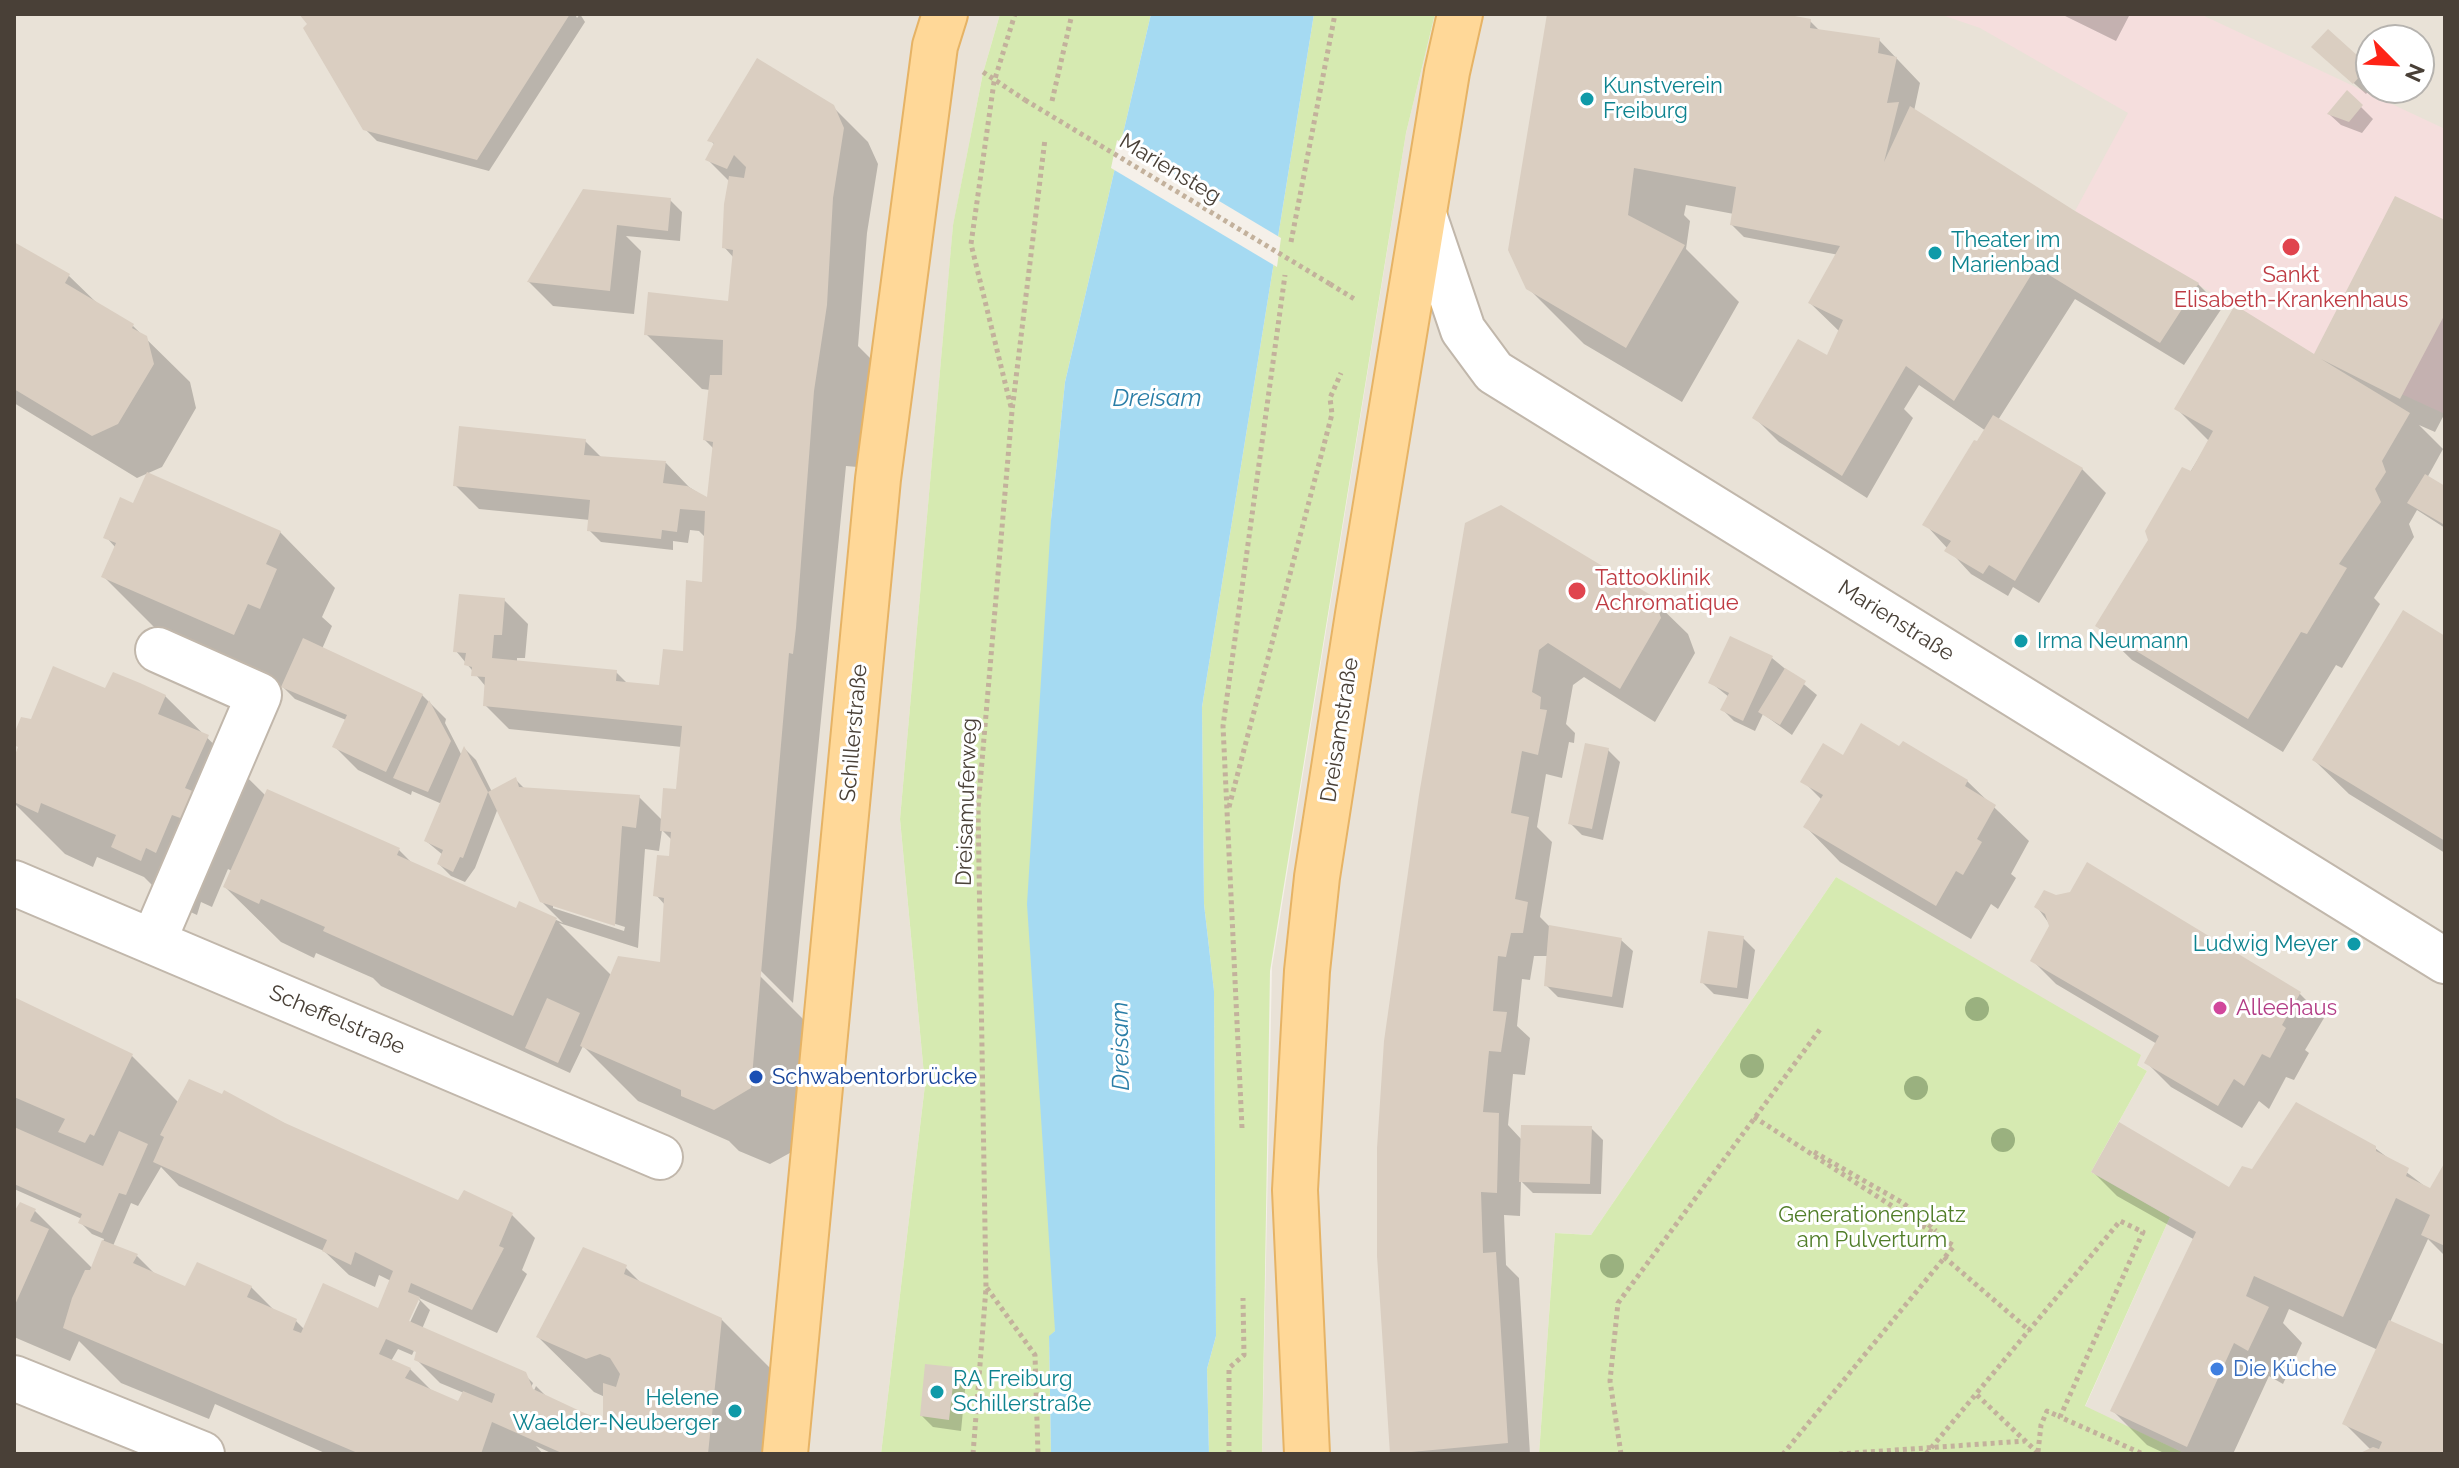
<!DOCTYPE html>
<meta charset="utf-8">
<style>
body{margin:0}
#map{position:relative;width:2459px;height:1468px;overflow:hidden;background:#f5f0e9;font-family:Raleway,sans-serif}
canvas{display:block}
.frame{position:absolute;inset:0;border:16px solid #494037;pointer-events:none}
.north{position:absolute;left:2355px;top:24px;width:80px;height:80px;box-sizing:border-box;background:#fff;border:2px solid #b6b3af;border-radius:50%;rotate:114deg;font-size:22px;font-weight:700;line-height:32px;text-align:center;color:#494037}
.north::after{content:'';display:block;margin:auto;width:28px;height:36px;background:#fe2417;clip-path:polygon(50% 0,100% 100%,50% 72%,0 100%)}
</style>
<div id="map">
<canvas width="2459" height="1468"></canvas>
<div class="frame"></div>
<div class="north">N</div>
</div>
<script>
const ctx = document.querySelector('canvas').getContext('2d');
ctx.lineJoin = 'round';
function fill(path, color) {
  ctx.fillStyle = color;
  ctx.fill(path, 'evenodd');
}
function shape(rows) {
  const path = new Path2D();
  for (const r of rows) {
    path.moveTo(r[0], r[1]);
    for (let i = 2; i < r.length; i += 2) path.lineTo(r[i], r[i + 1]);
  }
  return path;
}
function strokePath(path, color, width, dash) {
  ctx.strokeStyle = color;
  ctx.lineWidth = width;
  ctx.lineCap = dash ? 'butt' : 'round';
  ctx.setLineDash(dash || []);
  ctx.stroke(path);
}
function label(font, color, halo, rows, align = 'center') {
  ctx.font = font + ' Raleway,sans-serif';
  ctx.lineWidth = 6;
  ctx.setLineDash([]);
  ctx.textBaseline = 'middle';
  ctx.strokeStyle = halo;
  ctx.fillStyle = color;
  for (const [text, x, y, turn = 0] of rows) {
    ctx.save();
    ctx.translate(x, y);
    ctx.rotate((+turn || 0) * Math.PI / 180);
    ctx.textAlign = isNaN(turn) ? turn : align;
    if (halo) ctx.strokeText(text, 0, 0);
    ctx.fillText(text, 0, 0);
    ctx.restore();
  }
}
const residential = shape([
 [14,14,1000,14,983,73,953,226,900,819,925,1085,881,1454,14,1454],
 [1435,14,2445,14,2445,1454,2186,1454,2085,1407,2170,1217,2091,1172,2147,1071,1836,877,1591,1235,1555,1233,1539,1454,1262,1454,1272,967,1406,133],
 [2371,40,2419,40,2419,88,2371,88]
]);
const medical = shape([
 [1939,14,2200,14,2445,129,2445,414,2314,354,2075,211,2128,113,1980,28]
]);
const green = shape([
 [1000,14,1151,14,1065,382,1051,520,1055,1331,1049,1337,1051,1454,881,1454,925,1085,900,819,953,225,983,73],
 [1314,14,1435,14,1406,133,1270,971,1262,1454,1209,1454,1207,1369,1216,1336,1214,991,1204,904,1202,707],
 [1836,877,2141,1055,2137,1065,2147,1071,2091,1172,2170,1217,2085,1406,2186,1454,1539,1454,1555,1233,1591,1235]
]);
const water = shape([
 [1151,14,1314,14,1202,707,1204,904,1214,991,1216,1336,1207,1369,1209,1454,1051,1454,1049,1336,1055,1331,1027,904,1051,520,1065,382]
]);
const pier = shape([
 [1117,140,1281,238,1277,267,1111,168]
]);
const shadow = shape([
 [302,14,575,14,577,18,580,14,585,22,489,171,377,141,364,128],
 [1549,14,1773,14,1810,21,1820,31,1879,40,1920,83,1914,111,2073,213,2198,284,2222,308,2184,365,2075,299,1998,420,2082,469,2106,493,2039,603,2013,587,2008,596,1971,574,1925,524,1986,431,1919,385,1904,409,1913,418,1867,498,1779,442,1755,418,1835,363,1840,332,1810,303,1839,255,1744,237,1732,225,1734,214,1686,205,1684,215,1690,221,1686,249,1739,302,1682,402,1584,344,1528,288],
 [2061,14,2130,14,2116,41],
 [2328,31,2371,71,2371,88,2366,94,2326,58],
 [2347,93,2373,119,2362,133,2341,125,2329,114],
 [832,106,868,142,878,164,867,233,858,346,879,367,869,468,846,466,793,1003,753,963,750,966,813,1029,806,1144,770,1164,739,1151,729,1141,638,1101,583,1046,570,1073,381,986,373,978,316,953,314,958,281,942,225,887,232,871,228,869,212,907,201,902,197,915,169,902,144,877,97,857,93,867,65,854,14,803,14,763,20,750,14,739,32,721,105,691,165,696,266,796,399,850,414,865,517,911,520,904,563,923,541,901,498,808,475,868,465,882,451,876,439,864,443,855,426,841,442,804,412,791,411,795,358,770,334,746,346,720,295,699,283,687,159,632,103,576,116,548,106,537,134,506,280,532,335,588,322,617,332,626,322,649,422,695,446,719,445,723,462,756,465,749,476,760,492,792,516,780,526,790,639,797,662,820,678,791,682,747,509,729,485,705,487,688,456,651,504,600,528,624,525,658,517,658,517,663,616,672,628,684,661,687,685,653,704,584,706,538,699,531,690,530,688,543,673,541,673,550,601,542,589,530,590,520,479,509,455,485,585,441,602,458,666,463,689,487,709,500,714,449,705,440,710,390,702,389,646,334,729,302,734,258,724,247,730,182,708,160,715,145,710,140],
 [662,830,672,840,671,858,656,895,666,906,662,963,612,976,559,923,638,948,645,849,659,851],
 [553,904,625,927,624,931,553,908],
 [670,200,682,212,680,241,626,236,641,251,634,314,553,306,529,282,568,221],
 [2445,222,2445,413,2435,432,2419,425,2443,449,2427,478,2445,489,2445,528,2417,510,2409,524,2414,537,2374,598,2380,604,2342,668,2336,665,2283,752,2132,660,2097,626,2209,441,2177,409,2315,357],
 [14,244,69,276,99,305,132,325,190,382,196,408,162,467,137,478,14,403],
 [1467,524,1652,599,1688,634,1695,653,1655,722,1584,677,1573,685,1566,724,1575,733,1574,743,1569,742,1562,778,1546,774,1537,827,1552,842,1540,917,1551,928,1621,940,1633,951,1623,1008,1558,997,1546,985,1548,956,1534,956,1530,980,1522,979,1517,1026,1530,1038,1525,1075,1513,1074,1508,1125,1522,1140,1591,1128,1603,1140,1601,1194,1533,1193,1521,1181,1520,1216,1504,1215,1506,1265,1519,1278,1530,1454,1392,1454],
 [1731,638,1772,658,1817,695,1792,735,1763,714,1755,731,1734,721,1723,710,1729,697,1710,682],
 [2445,639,2445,853,2349,794,2314,760],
 [1900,749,1967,781,2029,841,2011,874,2016,878,1998,909,1991,904,1971,939,1840,862,1806,827,1822,800,1803,781,1843,758],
 [1608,750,1620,762,1603,840,1582,835,1570,823],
 [2037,907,2300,994,2324,1018,2305,1050,2309,1053,2294,1080,2286,1077,2269,1109,2259,1101,2242,1128,2171,1087,2147,1063,2157,1044,2056,984,2032,960,2051,926],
 [1743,938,1755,950,1748,999,1714,994,1702,982],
 [14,999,132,1056,179,1103,284,1125,459,1202,511,1214,535,1238,522,1270,527,1274,497,1333,417,1297,430,1310,422,1329,524,1374,533,1383,517,1419,520,1422,536,1386,549,1399,605,1423,605,1397,594,1392,538,1337,625,1267,642,1284,721,1319,777,1375,769,1454,553,1454,536,1446,543,1454,327,1454,215,1404,209,1419,121,1383,79,1341,70,1361,14,1337,14,1214,34,1210,93,1269,104,1239,92,1234,80,1222,82,1219,14,1189],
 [161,1167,179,1186,324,1251,349,1275,375,1287,379,1275,391,1281,379,1310,305,1330,296,1321,276,1312,251,1287,184,1288,157,1276,137,1256,113,1246,131,1203,138,1206],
 [417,1298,420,1301,406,1331,403,1330],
 [422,1333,416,1359,440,1383,464,1393,459,1403,432,1391,410,1369,391,1361,398,1349,412,1355],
 [2375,1148,2431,1191,2445,1166,2445,1256,2428,1239,2390,1322,2445,1347,2445,1454,2363,1454,2371,1450,2344,1423,2378,1350,2289,1309,2283,1323,2302,1343,2283,1384,2269,1376,2233,1454,2166,1454,2147,1445,2113,1411,2195,1240,2117,1196,2093,1172,2228,1188,2252,1172],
 [954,1369,966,1380,961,1431,933,1427,922,1416]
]);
const building = shape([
 [299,14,570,14,477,160,363,130,303,28,307,24],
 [1547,14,1784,14,1811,19,1810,28,1880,38,1878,53,1897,57,1887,103,1899,102,1884,162,1910,106,2075,211,2199,283,2160,343,2036,267,1954,401,1906,366,1842,476,1752,418,1798,339,1827,355,1843,320,1808,303,1840,246,1730,225,1736,187,1634,168,1628,215,1685,245,1626,348,1526,289,1508,250],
 [2328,29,2369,66,2353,84,2311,47],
 [757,58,834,105,844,128,833,198,827,305,814,391,796,628,793,654,789,653,751,1088,714,1110,681,1096,681,1090,580,1046,618,956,660,962,664,898,653,896,657,855,669,856,671,832,660,831,663,788,676,789,682,726,483,706,485,677,471,676,472,667,464,665,466,653,453,652,459,594,505,598,502,635,494,635,492,658,617,670,616,681,659,685,663,649,683,651,686,580,702,582,705,511,680,509,677,532,662,530,661,539,587,531,590,500,453,486,459,426,586,439,584,455,666,461,663,483,687,486,707,497,713,442,703,440,710,375,722,375,723,340,644,335,648,292,728,301,733,250,722,248,724,204,729,176,744,178,746,167,734,155,727,169,705,160,714,143,707,141],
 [2347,90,2363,105,2349,122,2327,114],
 [583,189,671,198,668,231,617,225,610,291,527,282],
 [2395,196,2445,220,2445,314,2400,399,2321,359,2410,413,2382,461,2386,472,2375,489,2381,502,2339,564,2347,568,2307,634,2301,632,2248,719,2095,626,2148,540,2145,531,2182,467,2191,471,2213,431,2174,409,2235,305,2314,354],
 [14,242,70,274,65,283,134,324,132,328,147,336,154,364,118,424,92,436,14,389],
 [1993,415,2083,468,2015,581,1989,565,1983,574,1944,551,1951,541,1922,525,1974,440,1977,441],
 [147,472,281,531,266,564,277,569,260,609,248,604,234,635,101,577,116,543,103,538,120,497,133,503],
 [2425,474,2445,486,2443,524,2407,503],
 [1501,505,1654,597,1661,618,1620,689,1548,643,1539,650,1532,692,1541,697,1540,709,1547,710,1538,755,1522,751,1511,813,1529,817,1515,899,1528,902,1523,933,1511,933,1506,957,1498,956,1493,1011,1507,1012,1501,1052,1489,1051,1483,1112,1499,1113,1497,1193,1481,1192,1483,1253,1496,1252,1508,1443,1390,1454,1377,1256,1377,1148,1384,1041,1419,795,1465,523],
 [2403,610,2445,636,2445,841,2312,760],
 [1730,636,1773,656,1743,721,1720,710,1729,693,1708,683],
 [303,638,423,694,386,772,332,747,347,715,281,687],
 [53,666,105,688,113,672,140,683,166,695,158,714,209,735,185,788,195,792,183,819,172,815,156,853,146,848,141,861,111,847,116,835,41,803,38,813,14,802,14,758,18,747,14,745,14,734,21,717,31,719],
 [1785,668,1806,681,1780,725,1758,712],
 [429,700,451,741,428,792,393,778],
 [1861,723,1899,746,1903,741,1968,780,1965,786,1996,805,1977,839,1982,842,1963,875,1956,871,1936,906,1803,827,1823,795,1800,782,1823,743,1843,755],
 [1585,743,1609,748,1592,829,1568,824],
 [464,746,488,792,463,858,460,857,453,872,437,864,443,850,424,841],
 [516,777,519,787,640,795,636,828,622,826,615,926,540,902,488,792],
 [267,789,400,848,397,855,516,908,519,901,557,918,513,1016,323,931,325,927,261,899,259,904,223,887],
 [2087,862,2301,992,2282,1025,2286,1028,2270,1058,2262,1054,2244,1086,2234,1079,2218,1106,2144,1063,2159,1036,2030,961,2049,926,2045,914,2034,907,2044,890,2056,895,2070,892],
 [1549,925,1622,938,1612,997,1544,986],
 [1708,931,1744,936,1737,988,1700,983],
 [14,997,133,1054,94,1136,90,1134,85,1143,58,1132,65,1119,14,1097],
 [547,998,580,1013,558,1063,525,1048],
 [189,1079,222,1094,224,1090,285,1123,458,1200,464,1190,513,1213,499,1246,504,1248,472,1310,411,1283,408,1292,420,1297,409,1321,526,1372,533,1389,582,1412,603,1420,603,1383,616,1387,620,1374,610,1358,600,1354,586,1359,536,1337,583,1247,627,1265,624,1274,722,1318,708,1454,564,1454,492,1422,481,1454,360,1454,63,1328,72,1298,85,1270,90,1270,102,1240,138,1254,133,1263,185,1286,197,1262,252,1286,247,1297,297,1319,293,1330,301,1333,323,1283,378,1308,393,1271,355,1252,351,1265,322,1251,327,1240,153,1162,164,1137,160,1135],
 [386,1339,416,1352,414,1360,495,1394,492,1403,463,1391,458,1401,405,1378,411,1368,379,1354],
 [2296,1102,2376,1146,2376,1151,2409,1168,2406,1176,2430,1188,2445,1162,2445,1246,2421,1235,2430,1215,2396,1198,2343,1317,2254,1276,2246,1296,2269,1307,2248,1351,2234,1343,2187,1447,2110,1411,2196,1232,2091,1172,2119,1122,2229,1187,2242,1166,2252,1169],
 [1521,1125,1592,1126,1590,1184,1519,1182],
 [14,1127,103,1166,119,1131,148,1144,126,1195,119,1193,102,1233,78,1223,82,1214,14,1184],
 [20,1202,36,1209,30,1221,49,1229,14,1307,14,1212],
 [2389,1320,2445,1345,2444,1454,2358,1454,2373,1447,2379,1449,2382,1442,2342,1424],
 [925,1364,955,1367,949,1420,920,1416]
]);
const path = shape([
 [983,72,1025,100],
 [1052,101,1072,14],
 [1291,242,1335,14],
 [1330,284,1356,300],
 [1011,407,971,244,994,82,1015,14],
 [1229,807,1332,414,1330,398,1341,373],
 [1754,1117,1954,1246,1783,1454],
 [1242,1128,1223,726,1285,275],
 [1814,1152,1903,1203,1936,1231],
 [1944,1257,2030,1331],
 [987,1288,1035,1355,1038,1454],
 [1977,1395,2039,1454],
 [2038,1452,2041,1425,2047,1411,2060,1417],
 [973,1454,986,1288,978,808,1012,411,1045,139],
 [1229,1454,1229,1368,1244,1355,1243,1298],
 [1621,1454,1610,1381,1618,1303,1821,1028],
 [1839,1454,2025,1441],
 [1926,1454,2120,1221,2143,1232,2060,1417,2143,1454]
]);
const minor = shape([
 [1424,215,1463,330,1494,372,2445,961],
 [14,883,660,1157],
 [153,942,259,695,158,650],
 [14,1378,202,1454]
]);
const major = shape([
 [785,1454,878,479,935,46,945,14],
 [1307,1454,1295,1190,1307,971,1317,877,1358,614,1447,72,1460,14]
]);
const pathBridge = shape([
 [1025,100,1330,284]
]);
const trees = [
 [1977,1009],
 [1752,1066],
 [1916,1088],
 [2003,1140],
 [1612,1266]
];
const markers = [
 [1587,99,8,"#0f9aa8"],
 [2291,247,10,"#e0444e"],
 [1935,253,8,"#0f9aa8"],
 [1577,591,10,"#e0444e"],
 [2021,641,8,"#0f9aa8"],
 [2354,944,8,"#0f9aa8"],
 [2220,1008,8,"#d1479c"],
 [756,1077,8,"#1a4fb4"],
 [2217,1369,8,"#3f7fe0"],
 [937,1392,8,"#0f9aa8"],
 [735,1411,8,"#0f9aa8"]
];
const cultureNames = [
 ["Kunstverein",1603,86],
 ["Freiburg",1603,111],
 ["Theater im",1951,240],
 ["Marienbad",1951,265],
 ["Irma Neumann",2037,641],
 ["Ludwig Meyer",2338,944,"right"],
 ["RA Freiburg",953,1379],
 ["Schillerstraße",953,1404],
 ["Helene",719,1398,"right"],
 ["Waelder-Neuberger",719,1423,"right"]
];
const streetNames = [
 ["Mariensteg",1170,169,31],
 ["Marienstraße",1896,621,32],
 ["Dreisamstraße",1340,730,-81],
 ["Schillerstraße",854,733,-85],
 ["Dreisamuferweg",967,802,-88],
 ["Scheffelstraße",337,1020,23]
];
const healthNames = [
 ["Sankt",2291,275],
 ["Elisabeth-Krankenhaus",2291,300],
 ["Tattooklinik",1595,578,"left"],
 ["Achromatique",1595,603,"left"]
];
const hotelNames = [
 ["Alleehaus",2236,1008]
];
const transitNames = [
 ["Schwabentorbrücke",772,1077]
];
const parkNames = [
 ["Generationenplatz",1872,1215],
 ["am Pulverturm",1872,1240]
];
const shopNames = [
 ["Die Küche",2233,1369]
];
const waterNames = [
 ["Dreisam",1157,399],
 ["Dreisam",1121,1046,-91]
];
fill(residential, '#e9e2d7');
fill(medical, '#f5dedd');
fill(green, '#d6eab1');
fill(water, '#a5daf2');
fill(pier, '#f5f0e9');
fill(shadow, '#0003');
fill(building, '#dacec1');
strokePath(minor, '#c1b7ab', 48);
strokePath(major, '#e6b365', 48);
strokePath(path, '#c3b19c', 5, [4, 4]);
strokePath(minor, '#fff', 44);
strokePath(major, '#ffd898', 44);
strokePath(pathBridge, '#c3b19c', 5, [4, 4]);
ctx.fillStyle = '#9ab17f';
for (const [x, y] of trees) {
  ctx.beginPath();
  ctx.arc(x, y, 12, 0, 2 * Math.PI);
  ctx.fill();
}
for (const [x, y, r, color] of markers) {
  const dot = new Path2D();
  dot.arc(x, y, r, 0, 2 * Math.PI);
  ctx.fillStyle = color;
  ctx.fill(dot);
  strokePath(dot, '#fff', 3);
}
label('22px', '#0d838f', '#fff', cultureNames, 'left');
label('22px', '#494037', '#fff', streetNames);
label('22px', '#be3a42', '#fff', healthNames);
label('22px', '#b23c85', '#fff', hotelNames, 'left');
label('22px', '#164399', '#fff', transitNames, 'left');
label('22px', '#507d28', '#fff', parkNames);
label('22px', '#366cbe', '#fff', shopNames, 'left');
label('italic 24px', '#2a7ea7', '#fff', waterNames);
</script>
